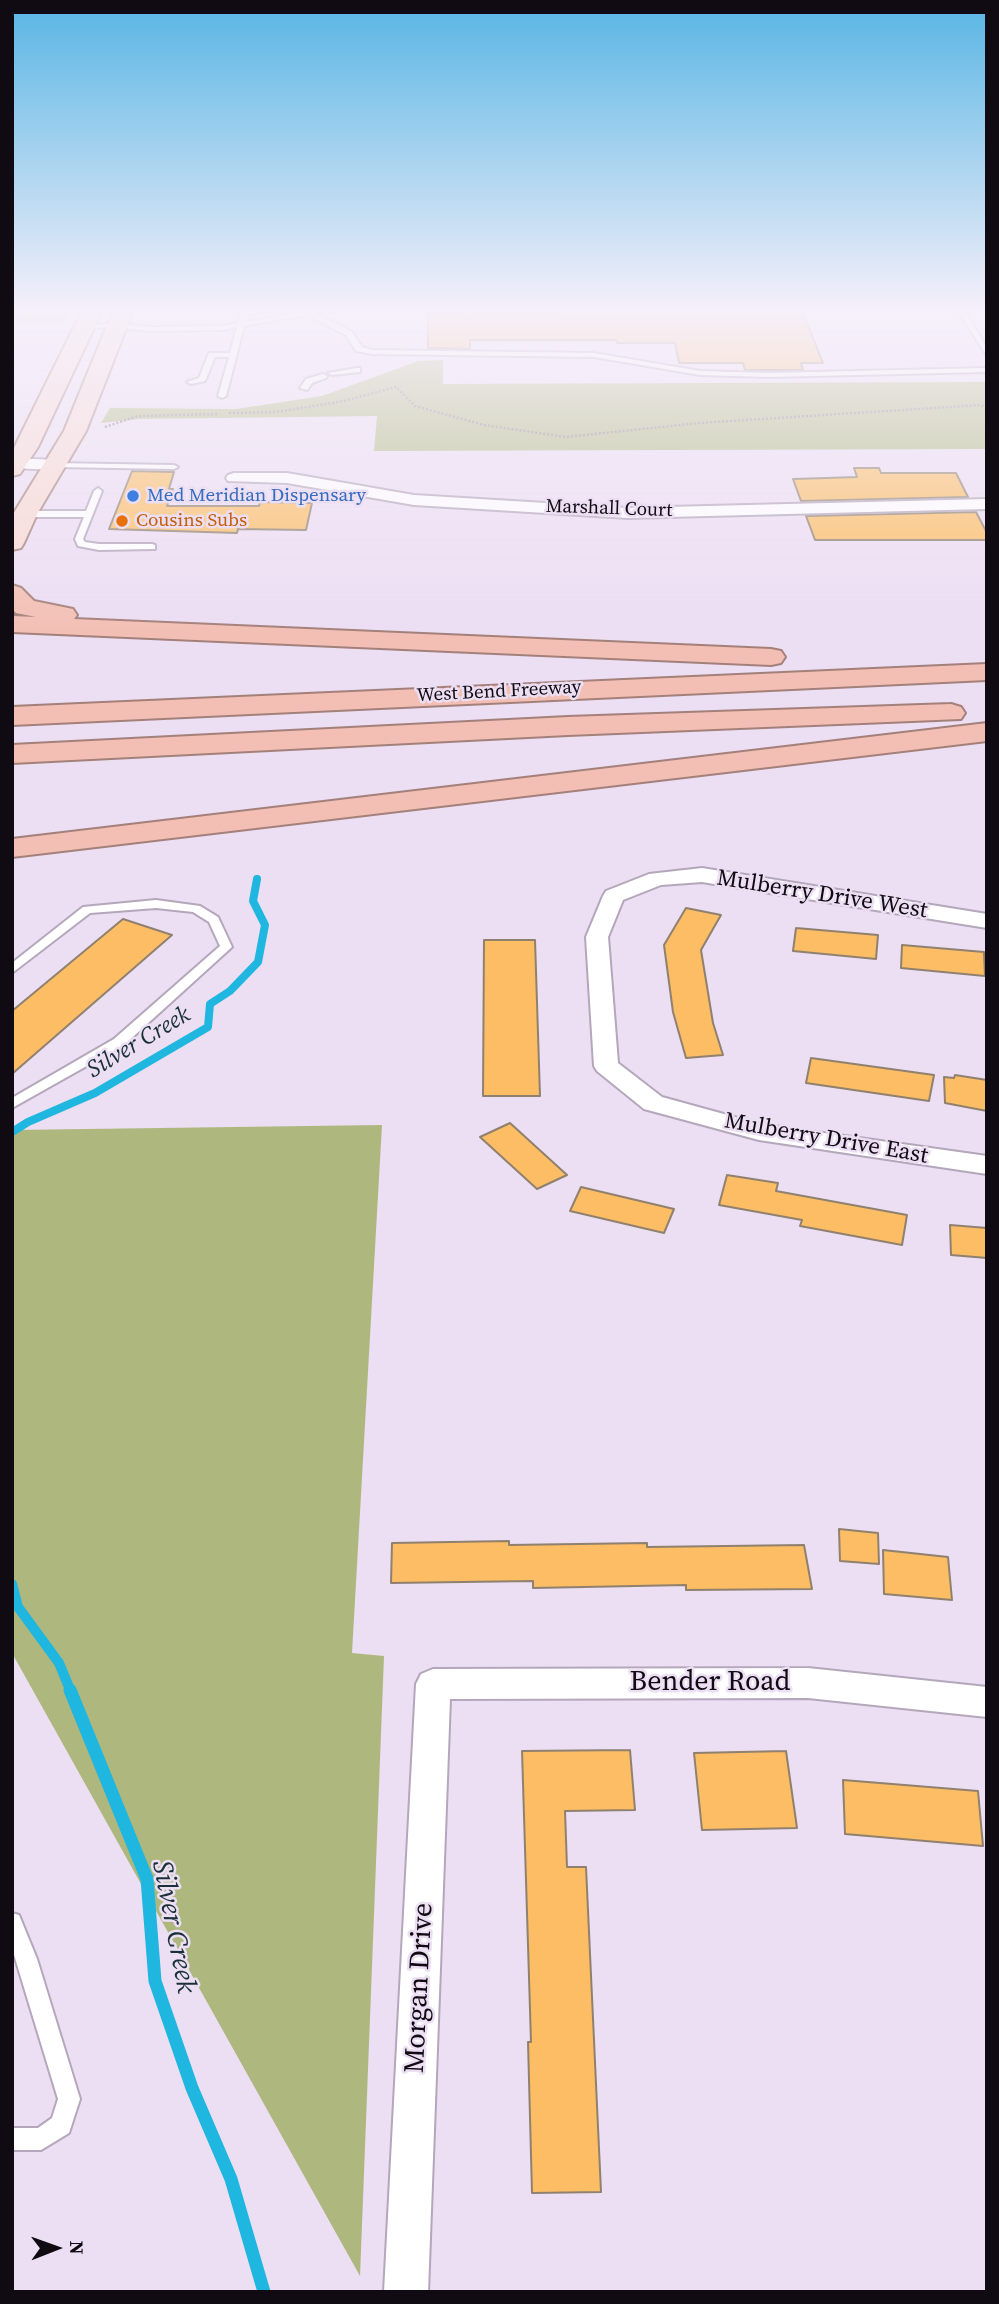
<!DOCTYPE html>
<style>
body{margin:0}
#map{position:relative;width:999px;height:2304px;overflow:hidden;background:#ecdef3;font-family:"Source Serif 4",serif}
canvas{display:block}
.frame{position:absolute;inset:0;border:14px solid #100b12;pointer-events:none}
.north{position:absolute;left:21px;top:2213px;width:70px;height:70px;-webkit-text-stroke:5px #ecdef3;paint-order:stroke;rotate:89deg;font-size:19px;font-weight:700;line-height:28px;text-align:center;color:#100b12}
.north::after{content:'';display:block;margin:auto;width:24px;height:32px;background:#100b12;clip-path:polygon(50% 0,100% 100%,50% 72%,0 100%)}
</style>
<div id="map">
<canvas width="999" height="2304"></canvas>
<div class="frame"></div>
<div class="north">N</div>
</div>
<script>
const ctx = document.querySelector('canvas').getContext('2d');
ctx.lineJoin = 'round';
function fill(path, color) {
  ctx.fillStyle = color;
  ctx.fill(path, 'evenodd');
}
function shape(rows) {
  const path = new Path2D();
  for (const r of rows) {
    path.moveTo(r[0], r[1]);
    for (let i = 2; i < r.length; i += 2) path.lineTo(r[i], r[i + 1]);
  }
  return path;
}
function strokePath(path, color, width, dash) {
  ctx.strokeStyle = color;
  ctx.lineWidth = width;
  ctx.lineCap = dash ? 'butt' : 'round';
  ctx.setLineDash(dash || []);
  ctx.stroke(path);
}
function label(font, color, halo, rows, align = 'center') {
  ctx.font = font + ' "Source Serif 4",serif';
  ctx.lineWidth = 5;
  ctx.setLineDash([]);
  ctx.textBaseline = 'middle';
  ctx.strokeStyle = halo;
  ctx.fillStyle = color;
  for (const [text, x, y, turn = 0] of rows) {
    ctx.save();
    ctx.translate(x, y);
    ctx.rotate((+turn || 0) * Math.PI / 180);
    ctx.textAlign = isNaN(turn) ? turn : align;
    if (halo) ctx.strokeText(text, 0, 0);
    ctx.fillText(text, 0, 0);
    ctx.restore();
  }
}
const green = shape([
 [12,311,68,311,62,323,12,323],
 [443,360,443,384,987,382,987,449,374,451,377,416,140,419,101,423,110,408,236,409,322,396,418,361],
 [382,1125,352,1653,384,1656,360,2276,12,1653,12,1130]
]);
const streamFar2 = shape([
 [12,1132,28,1122,95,1093,208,1027,210,1004,230,991,258,962,265,925,253,901,257,879]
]);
const streamFar1 = shape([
 [12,1584,18,1607,59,1663,71,1692]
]);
const stream = shape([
 [70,1690,147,1879,155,1981,192,2088,231,2179,264,2292]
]);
const building = shape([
 [643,311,802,311,823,363,801,363,803,370,745,370,743,363,679,363,675,343,617,343,616,340,470,340,470,349,428,348,428,314,643,311],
 [854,468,879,468,881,473,956,473,968,497,801,501,793,479,857,477,854,468],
 [132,471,174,472,169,489,173,489,167,506,259,506,260,502,312,503,306,530,238,529,237,533,109,529,132,471],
 [976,512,987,533,987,540,815,540,806,516,976,512],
 [686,908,721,915,701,950,713,1023,723,1055,686,1058,673,1012,664,945,686,908],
 [123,919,172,935,12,1074,12,1011,123,919],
 [796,928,878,935,876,959,793,951,796,928],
 [484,940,535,940,540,1096,483,1096,484,940],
 [902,945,984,952,985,976,901,968,902,945],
 [811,1058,934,1075,929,1101,806,1083,811,1058],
 [955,1075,987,1080,987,1111,945,1103,944,1077,954,1078,955,1075],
 [510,1123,567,1175,537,1189,480,1137,510,1123],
 [727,1175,778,1183,776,1191,907,1215,902,1245,800,1226,802,1220,719,1205,727,1175],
 [581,1187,674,1209,664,1233,570,1211,581,1187],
 [950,1225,987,1228,987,1258,951,1255,950,1225],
 [839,1529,878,1533,879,1564,840,1561,839,1529],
 [509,1541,509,1545,647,1543,647,1547,804,1545,812,1589,686,1590,686,1585,533,1588,533,1581,391,1583,392,1543,509,1541],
 [883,1550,948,1557,952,1600,884,1594,883,1550],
 [630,1750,635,1810,565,1811,567,1867,586,1867,601,2192,532,2193,528,2042,531,2042,522,1751,630,1750],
 [786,1751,797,1828,702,1830,694,1753,786,1751],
 [843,1780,978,1791,983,1846,845,1834,843,1780]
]);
const path = shape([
 [12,317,63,316],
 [229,413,276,412,344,401,396,387,415,406,484,425,566,437,699,423,980,405,987,407],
 [105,427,138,416,217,414]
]);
const lane = shape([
 [242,311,264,311,248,314,246,322,304,311,319,311,315,313,352,332,362,347,372,350,594,353,700,371,769,373,987,368,987,372,769,377,700,375,594,357,372,354,356,351,346,335,307,315,244,326,226,396,222,398,218,396,229,357,215,357,205,381,191,384,187,382,199,378,209,353,230,353,237,327,222,330,151,331,114,327,84,329,80,327,125,322,128,325,151,327,222,326,238,323,242,311],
 [958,311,965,311,987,348,987,356,958,311],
 [357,368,360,368,360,372,332,375,328,373,357,368],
 [323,374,327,376,326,378,312,383,307,390,300,388,306,379,323,374],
 [53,463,174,465,178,467,174,469,56,467,52,465,53,463],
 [98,488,102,491,83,539,85,542,99,544,152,544,155,545,155,549,99,550,78,546,75,539,84,517,25,517,21,514,25,511,86,511,94,491,98,488],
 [156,900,200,906,218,917,232,947,124,1045,12,1108,12,1098,114,1039,220,946,209,922,193,912,156,908,90,913,12,973,12,963,83,907,156,900],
 [12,1913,19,1915,37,1959,80,2099,69,2133,41,2150,12,2150,12,2128,38,2128,52,2118,58,2099,12,1948,12,1913]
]);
const street = shape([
 [12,458,56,460,64,465,56,470,12,468,12,458],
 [234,473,287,473,414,495,628,508,987,499,987,509,628,518,414,505,287,483,228,481,226,478,228,475,234,473],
 [702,868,987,914,987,928,702,882,661,885,623,900,608,937,618,1063,662,1097,760,1124,987,1156,987,1174,759,1140,644,1109,597,1071,594,1066,586,937,603,896,606,891,649,874,702,868],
 [808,1668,987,1687,987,1717,808,1698,450,1699,428,2292,384,2292,416,1684,421,1674,433,1669,808,1668]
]);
const primary = shape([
 [82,311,102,311,38,447,20,474,12,476,12,452,82,311],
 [113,311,133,311,86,431,37,514,24,543,21,548,12,550,12,516,64,431,113,311]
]);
const highway = shape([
 [12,585,21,588,34,601,73,609,77,615,74,619,771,649,781,651,785,657,781,663,771,665,12,632,12,616,36,617,16,613,12,609,12,585],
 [987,664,987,680,12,725,12,707,987,664],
 [951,704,961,707,965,713,961,719,568,735,12,763,12,745,568,717,951,704],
 [987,723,987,741,12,857,12,839,987,723]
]);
const markers = [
 [133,496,7,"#3f7fe0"],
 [122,521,7,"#e8710a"]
];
const farShopnames = [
 ["Med Meridian Dispensary",147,496]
];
const farStreetnames = [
 ["Marshall Court",609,509,2],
 ["West Bend Freeway",499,692,-3]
];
const farFoodnames = [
 ["Cousins Subs",136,521]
];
const streetNames = [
 ["Mulberry Drive West",822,895,9],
 ["Mulberry Drive East",826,1139,10]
];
const waterNames = [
 ["Silver Creek",139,1043,-31]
];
const nearStreetnames = [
 ["Bender Road",710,1683],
 ["Morgan Drive",420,1988,-87]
];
const nearWaternames = [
 ["Silver Creek",173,1927,79]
];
fill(green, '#aeb87e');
strokePath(streamFar2, '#1fb6df', 8);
strokePath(streamFar1, '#1fb6df', 10);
strokePath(stream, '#1fb6df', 13);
fill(building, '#fcbd64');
strokePath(building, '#90816f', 2);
strokePath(lane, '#b4a7bb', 4);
strokePath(street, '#b4a7bb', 4);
strokePath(primary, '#a4807b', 4);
strokePath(highway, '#a4807b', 4);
strokePath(path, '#8a808f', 2.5, [2, 2]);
fill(lane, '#fff');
fill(street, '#fff');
fill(primary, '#f8d9d2');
fill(highway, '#f3bfb4');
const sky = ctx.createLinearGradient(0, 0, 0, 634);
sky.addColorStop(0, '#57b5e4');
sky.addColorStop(0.49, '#f6f0fa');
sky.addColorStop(1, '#f6f0fa00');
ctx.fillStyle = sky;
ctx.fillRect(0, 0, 999, 634);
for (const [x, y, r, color] of markers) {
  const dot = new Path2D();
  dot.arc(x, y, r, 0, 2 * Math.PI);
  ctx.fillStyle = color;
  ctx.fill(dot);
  strokePath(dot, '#ecdef3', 2.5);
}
label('19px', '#366cbe', '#ecdef3', farShopnames, 'left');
label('19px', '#100b12', '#ecdef3', farStreetnames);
label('19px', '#c56008', '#ecdef3', farFoodnames, 'left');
label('23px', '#100b12', '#ecdef3', streetNames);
label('italic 24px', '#193038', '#ecdef3', waterNames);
label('28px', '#100b12', '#ecdef3', nearStreetnames);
label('italic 28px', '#193038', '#ecdef3', nearWaternames);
</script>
